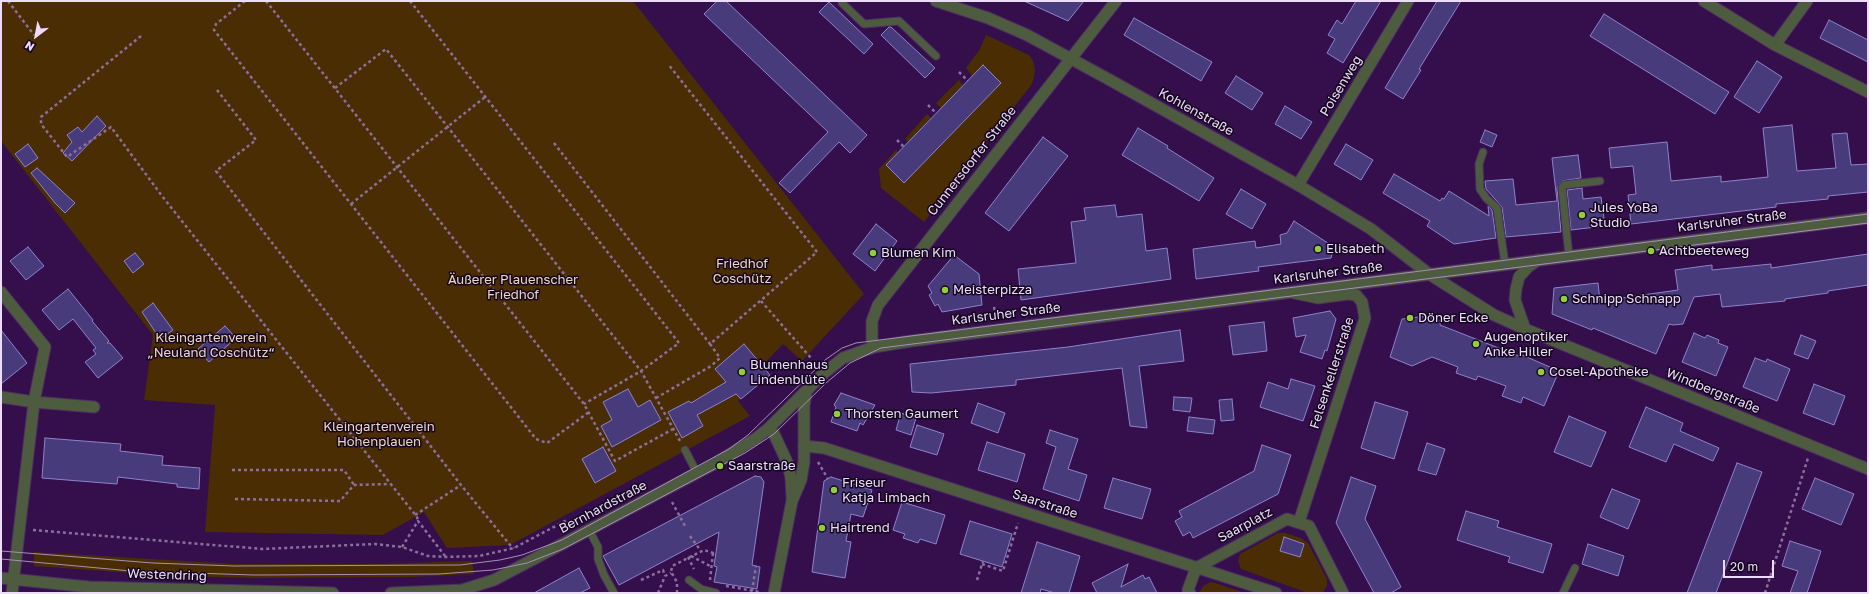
<!DOCTYPE html>
<meta charset="utf-8">
<style>
body{margin:0}
#map{position:relative;width:1869px;height:594px;overflow:hidden;background:#340f4b;font-family:"Golos Text",sans-serif}
canvas{display:block}
.frame{position:absolute;inset:0;border:2px solid #edddfa;pointer-events:none}
.north{position:absolute;left:16px;top:16px;width:40px;height:40px;-webkit-text-stroke:3px #15061f;paint-order:stroke;rotate:212deg;font-size:11px;font-weight:700;line-height:16px;text-align:center;color:#edddfa}
.north::after{content:'';display:block;margin:auto;width:14px;height:18px;background:#edddfa;clip-path:polygon(50% 0,100% 100%,50% 72%,0 100%)}
.scale{position:absolute;left:1723px;top:560px;width:51px;height:18px;box-sizing:border-box;border:2px solid #edddfa;border-top:0;padding-left:5px;font-size:12px;line-height:14px;white-space:nowrap;color:#edddfa;-webkit-text-stroke:3px #15061f;paint-order:stroke}
</style>
<div id="map">
<canvas width="1869" height="594"></canvas>
<div class="frame"></div>
<div class="north">N</div>
<div class="scale">20 m</div>
</div>
<script>
const ctx = document.querySelector('canvas').getContext('2d');
ctx.lineJoin = 'round';
function fill(path, color) {
  ctx.fillStyle = color;
  ctx.fill(path, 'evenodd');
}
function shape(rows) {
  const path = new Path2D();
  for (const r of rows) {
    path.moveTo(r[0], r[1]);
    for (let i = 2; i < r.length; i += 2) path.lineTo(r[i], r[i + 1]);
  }
  return path;
}
function strokePath(path, color, width, dash) {
  ctx.strokeStyle = color;
  ctx.lineWidth = width;
  ctx.lineCap = dash ? 'butt' : 'round';
  ctx.setLineDash(dash || []);
  ctx.stroke(path);
}
function label(font, color, halo, rows, align = 'center') {
  ctx.font = font + ' "Golos Text",sans-serif';
  ctx.lineWidth = 3;
  ctx.setLineDash([]);
  ctx.textBaseline = 'middle';
  ctx.strokeStyle = halo;
  ctx.fillStyle = color;
  for (const [text, x, y, turn = 0] of rows) {
    ctx.save();
    ctx.translate(x, y);
    ctx.rotate((+turn || 0) * Math.PI / 180);
    ctx.textAlign = isNaN(turn) ? turn : align;
    if (halo) ctx.strokeText(text, 0, 0);
    ctx.fillText(text, 0, 0);
    ctx.restore();
  }
}
const green = shape([
 [1,1,633,1,864,294,802,361,783,344,763,365,770,375,738,401,750,416,510,545,447,548,424,512,383,535,205,532,215,405,144,400,153,335,1,141],
 [986,35,1029,55,1033,61,1035,69,1034,77,1032,84,924,222,881,188,879,169,896,150,898,152,886,165,904,183,972,76,966,68,980,49],
 [959,80,963,85,941,108,936,103],
 [927,114,931,118,908,142,905,139],
 [1278,533,1285,533,1301,538,1308,543,1327,579,1327,586,1323,592,1308,593,1241,569,1238,561,1240,554],
 [34,552,235,564,378,564,472,561,474,574,411,577,253,578,173,576,34,566],
 [1211,582,1215,583,1245,593,1199,593,1203,586]
]);
const building = shape([
 [717,1,726,1,867,135,850,153,839,142,790,193,779,183,828,132,704,14,717,1],
 [1024,1,1084,1,1068,21,1024,1],
 [1356,1,1381,1,1343,63,1327,53,1335,39,1328,35,1337,20,1342,24,1356,1],
 [1437,1,1461,1,1419,69,1421,70,1403,99,1385,88,1437,1],
 [829,2,873,44,864,54,819,12,829,2],
 [1604,14,1729,92,1715,114,1590,36,1604,14],
 [1134,18,1212,62,1201,81,1124,35,1134,18],
 [1829,20,1868,40,1868,62,1820,38,1829,20],
 [889,27,891,27,935,68,925,78,881,35,889,27],
 [1757,61,1782,77,1759,113,1734,97,1757,61],
 [983,65,1001,83,904,183,886,165,983,65],
 [1236,76,1263,93,1252,110,1225,93,1236,76],
 [1285,106,1312,122,1301,139,1275,124,1285,106],
 [97,116,106,126,72,161,63,153,72,142,67,135,78,127,82,132,97,116],
 [1792,125,1797,171,1836,168,1832,134,1847,133,1851,165,1868,164,1868,192,1828,196,1828,199,1776,204,1776,207,1631,224,1628,195,1636,194,1633,166,1611,168,1609,148,1667,142,1671,181,1721,176,1721,182,1768,177,1763,128,1792,125],
 [1138,128,1168,146,1167,148,1214,178,1199,201,1122,155,1138,128],
 [1485,130,1497,135,1492,147,1480,142,1485,130],
 [1043,137,1068,156,1009,231,985,213,1043,137],
 [28,144,38,158,25,167,15,154,28,144],
 [1346,144,1373,160,1361,180,1334,164,1346,144],
 [1578,155,1581,178,1562,181,1557,188,1561,232,1506,237,1502,207,1486,189,1485,181,1513,179,1516,205,1557,201,1552,158,1578,155],
 [37,168,75,203,65,213,55,203,31,173,37,168],
 [1394,174,1440,201,1442,198,1444,199,1449,191,1489,216,1488,206,1492,210,1496,238,1454,244,1427,226,1430,221,1383,193,1394,174],
 [1582,188,1583,199,1601,197,1605,226,1571,230,1567,190,1582,188],
 [1241,189,1266,204,1252,229,1226,214,1241,189],
 [1115,205,1117,217,1142,214,1146,251,1167,248,1171,279,1021,300,1018,269,1076,263,1071,222,1086,220,1084,208,1115,205],
 [1294,221,1334,247,1331,258,1258,267,1259,271,1196,279,1193,249,1255,241,1256,248,1281,244,1280,235,1287,233,1294,221],
 [876,224,897,241,875,271,853,254,876,224],
 [28,247,44,266,26,280,10,261,28,247],
 [135,253,144,264,133,273,124,261,135,253],
 [1868,254,1868,285,1828,291,1828,293,1785,299,1785,301,1722,307,1720,294,1694,297,1683,324,1673,325,1669,324,1656,354,1593,328,1592,330,1552,314,1554,288,1598,283,1600,301,1678,290,1675,270,1712,265,1712,270,1771,264,1771,268,1868,254],
 [954,255,979,274,982,305,942,312,938,304,935,306,929,295,932,293,928,286,954,255],
 [68,289,93,320,92,321,109,341,107,343,110,343,123,358,98,378,85,362,96,354,93,350,96,348,73,319,59,330,42,310,68,289],
 [153,303,173,330,160,339,142,312,153,303],
 [1330,311,1336,319,1327,351,1325,350,1322,359,1300,352,1306,335,1296,337,1293,318,1330,311],
 [1427,316,1441,321,1440,325,1519,356,1520,354,1559,371,1544,406,1523,397,1521,403,1502,396,1506,386,1478,376,1476,380,1456,373,1458,367,1432,357,1412,366,1390,357,1402,319,1427,316],
 [1264,322,1267,351,1233,355,1229,326,1264,322],
 [225,326,236,338,209,362,198,349,225,326],
 [1,330,27,363,1,384,1,330],
 [1180,330,1184,361,1139,366,1147,428,1130,426,1122,368,1016,380,1016,385,931,393,912,392,910,364,1068,347,1180,330],
 [1694,333,1705,338,1707,335,1719,340,1718,343,1728,347,1716,376,1682,362,1694,333],
 [1801,335,1816,341,1808,359,1794,354,1801,335],
 [744,344,770,375,741,399,736,394,697,415,703,426,682,438,668,412,689,401,691,403,726,382,715,369,744,344],
 [1755,358,1766,362,1767,359,1790,369,1777,401,1743,387,1755,358],
 [1291,379,1315,386,1303,421,1260,407,1268,382,1288,389,1291,379],
 [1814,384,1845,396,1834,425,1803,413,1814,384],
 [628,389,638,407,650,400,661,420,612,447,601,426,612,420,603,402,628,389],
 [841,393,875,405,863,425,860,423,857,431,831,422,836,407,834,405,841,393],
 [1174,397,1192,398,1190,412,1173,410,1174,397],
 [1232,399,1234,420,1221,421,1219,400,1232,399],
 [1375,402,1408,412,1394,459,1361,448,1375,402],
 [978,403,1005,413,998,433,971,423,978,403],
 [1646,407,1683,423,1680,431,1719,448,1713,461,1674,444,1666,462,1629,447,1646,407],
 [901,413,916,418,911,435,896,430,901,413],
 [1569,416,1606,432,1591,467,1554,452,1569,416],
 [1189,417,1215,420,1213,434,1187,431,1189,417],
 [917,425,944,434,937,455,910,447,917,425],
 [1050,430,1078,439,1068,469,1087,475,1079,501,1043,489,1056,447,1046,443,1050,430],
 [45,438,121,444,120,451,163,456,162,465,200,468,199,489,177,487,177,484,118,477,117,484,42,478,45,438],
 [987,442,1025,454,1017,482,978,470,987,442],
 [1427,443,1445,449,1436,475,1418,470,1427,443],
 [1262,445,1291,455,1278,494,1193,538,1190,532,1183,536,1175,521,1182,517,1179,511,1254,471,1262,445],
 [603,447,616,471,595,483,582,459,603,447],
 [1737,463,1762,472,1716,593,1687,593,1737,463],
 [755,476,761,477,764,482,752,565,760,567,757,589,714,582,717,567,714,566,719,532,619,585,603,556,755,476],
 [831,477,872,490,863,517,851,514,846,541,851,542,845,578,812,572,824,481,831,477],
 [1351,477,1376,486,1365,519,1401,587,1391,593,1374,593,1336,523,1351,477],
 [1113,478,1151,489,1142,519,1104,508,1113,478],
 [1815,478,1854,494,1841,525,1802,509,1815,478],
 [1612,489,1640,500,1628,529,1600,517,1612,489],
 [902,502,945,515,936,544,920,539,918,543,903,538,905,534,893,530,902,502],
 [1466,511,1499,521,1497,527,1552,544,1543,573,1508,562,1510,557,1457,540,1466,511],
 [970,521,1012,534,1002,567,960,554,970,521],
 [1284,537,1304,544,1300,557,1280,551,1284,537],
 [1790,541,1821,551,1807,593,1790,593,1798,571,1782,566,1790,541],
 [1037,542,1080,556,1069,593,1055,593,1041,589,1040,593,1021,593,1037,542],
 [1588,544,1624,556,1618,576,1582,564,1588,544],
 [1128,564,1121,587,1143,575,1145,579,1149,577,1157,593,1097,593,1092,583,1128,564],
 [579,568,590,588,580,593,534,593,579,568]
]);
const path = shape([
 [8,1,34,35],
 [245,1,216,24,214,30,536,439,547,443,589,412],
 [266,1,584,404,615,461,673,429],
 [410,1,679,343,641,371,584,404],
 [141,36,41,117,41,124,67,157,111,127,162,196,417,517,418,521],
 [959,72,968,81],
 [335,88,386,49,641,371,680,441],
 [217,90,256,140,216,171,461,485,510,545,514,548],
 [928,105,936,113],
 [897,140,904,147],
 [554,143,710,344],
 [351,204,485,97],
 [761,301,811,358],
 [994,307,996,316],
 [656,398,711,366,720,358,710,344,817,252,668,64],
 [818,462,828,479],
 [232,470,344,470,354,485],
 [235,499,340,501,354,485,390,484],
 [672,502,685,526],
 [415,515,461,485],
 [33,530,262,549,375,544,402,547,428,556,445,557,479,556,514,548,567,520,570,525],
 [690,536,701,551],
 [402,547,418,521,445,556],
 [691,556,712,567],
 [688,557,694,569],
 [982,564,1003,571,1018,523],
 [641,580,663,570,665,576],
 [710,580,713,553],
 [977,580,983,561],
 [726,586,760,592],
 [752,591,756,566],
 [658,593,665,576,671,573],
 [677,593,677,583,674,576,671,573,672,566,704,550,716,554],
 [1765,593,1808,458]
]);
const service = shape([
 [843,1,842,3,864,24,899,21,936,56],
 [1483,152,1479,164,1480,189,1486,198,1497,208,1505,264],
 [1569,256,1562,188,1564,185,1600,181],
 [685,450,697,473],
 [589,530,598,547,598,559,604,575,614,593],
 [689,580,701,589,716,593],
 [1563,593,1575,568]
]);
const minor = shape([
 [1704,1,1775,45,1868,92],
 [1775,45,1807,1],
 [1298,185,1408,1],
 [1429,274,1494,315,1525,329,1868,469],
 [1,292,45,347,34,402,12,593],
 [1294,293,1318,298,1348,294,1356,295,1362,302,1365,318,1299,522],
 [1525,329,1515,300,1516,289,1519,277,1528,267,1538,260],
 [874,347,872,339,872,321,878,305,1116,1],
 [1,397,34,402,94,407],
 [804,446,824,448,1276,593],
 [1190,593,1188,590,1196,568,1287,519,1309,526,1343,593]
]);
const tertiary = shape([
 [936,1,988,18,1027,35,1110,80,1298,185,1371,229,1429,274],
 [769,428,774,434,788,464,791,478,792,498],
 [1,578,89,587,333,593],
 [391,593,462,590,494,580,714,464,755,439,769,428,823,374,843,358,874,347,911,341,1868,218],
 [774,593,792,501,801,480,804,462,804,406,806,393]
]);
const tram = shape([
 [1,551,153,563,234,566,460,565,500,560,522,555,562,540,729,449,748,435,825,360,842,348,856,343,1868,214],
 [1,559,131,571,254,575,439,574,493,570,527,563,563,549,745,453,774,434,826,383,850,363,881,348,1868,223]
]);
const markers = [
 [1582,215,4,"#92cd3f"],
 [1318,249,4,"#92cd3f"],
 [1651,251,4,"#92cd3f"],
 [873,253,4,"#92cd3f"],
 [945,290,4,"#92cd3f"],
 [1564,299,4,"#92cd3f"],
 [1410,318,4,"#92cd3f"],
 [1476,344,4,"#92cd3f"],
 [742,372,4,"#92cd3f"],
 [1541,372,4,"#92cd3f"],
 [837,414,4,"#92cd3f"],
 [720,466,4,"#92cd3f"],
 [834,490,4,"#92cd3f"],
 [822,528,4,"#92cd3f"]
];
const streetNames = [
 ["Poisenweg",1341,86,-59],
 ["Kohlenstraße",1196,112,29],
 ["Cunnersdorfer Straße",972,161,-52],
 ["Karlsruher Straße",1732,221,-7],
 ["Karlsruher Straße",1328,273,-7],
 ["Karlsruher Straße",1006,314,-7],
 ["Felsenkellerstraße",1332,373,-72],
 ["Windbergstraße",1713,391,22],
 ["Saarstraße",1045,504,18],
 ["Bernhardstraße",603,507,-28],
 ["Saarplatz",1245,525,-28],
 ["Westendring",167,575,2]
];
const poiNames = [
 ["Jules YoBa",1590,208],
 ["Studio",1590,223],
 ["Elisabeth",1326,249],
 ["Achtbeeteweg",1659,251],
 ["Blumen Kim",881,253],
 ["Meisterpizza",953,290],
 ["Schnipp Schnapp",1572,299],
 ["Döner Ecke",1418,318],
 ["Augenoptiker",1484,337],
 ["Anke Hiller",1484,352],
 ["Blumenhaus",750,365],
 ["Lindenblüte",750,380],
 ["Cosel-Apotheke",1549,372],
 ["Thorsten Gaumert",845,414],
 ["Saarstraße",728,466],
 ["Friseur",842,483],
 ["Katja Limbach",842,498],
 ["Hairtrend",830,528]
];
const parkNames = [
 ["Friedhof",742,264],
 ["Coschütz",742,279],
 ["Äußerer Plauenscher",513,280],
 ["Friedhof",513,295],
 ["Kleingartenverein",211,338],
 ["„Neuland Coschütz“",211,353],
 ["Kleingartenverein",379,427],
 ["Hohenplauen",379,442]
];
fill(green, '#4b2d03');
fill(building, '#483b7c');
strokePath(building, '#8e83cc', 1);
strokePath(service, '#4e2c64', 9);
strokePath(minor, '#4e2c64', 13);
strokePath(tertiary, '#4e2c64', 13);
strokePath(path, '#8b709d', 2.5, [3, 3]);
strokePath(service, '#4d5b3e', 7);
strokePath(minor, '#4d5b3e', 11);
strokePath(tertiary, '#4d5b3e', 11);
strokePath(tram, '#a78fb7', 1);
for (const [x, y, r, color] of markers) {
  const dot = new Path2D();
  dot.arc(x, y, r, 0, 2 * Math.PI);
  ctx.fillStyle = color;
  ctx.fill(dot);
  strokePath(dot, '#15061f', 1.5);
}
label('13px', '#edddfa', '#15061f', streetNames);
label('13px', '#edddfa', '#15061f', poiNames, 'left');
label('13px', '#eed8c1', '#15061f', parkNames);
</script>
